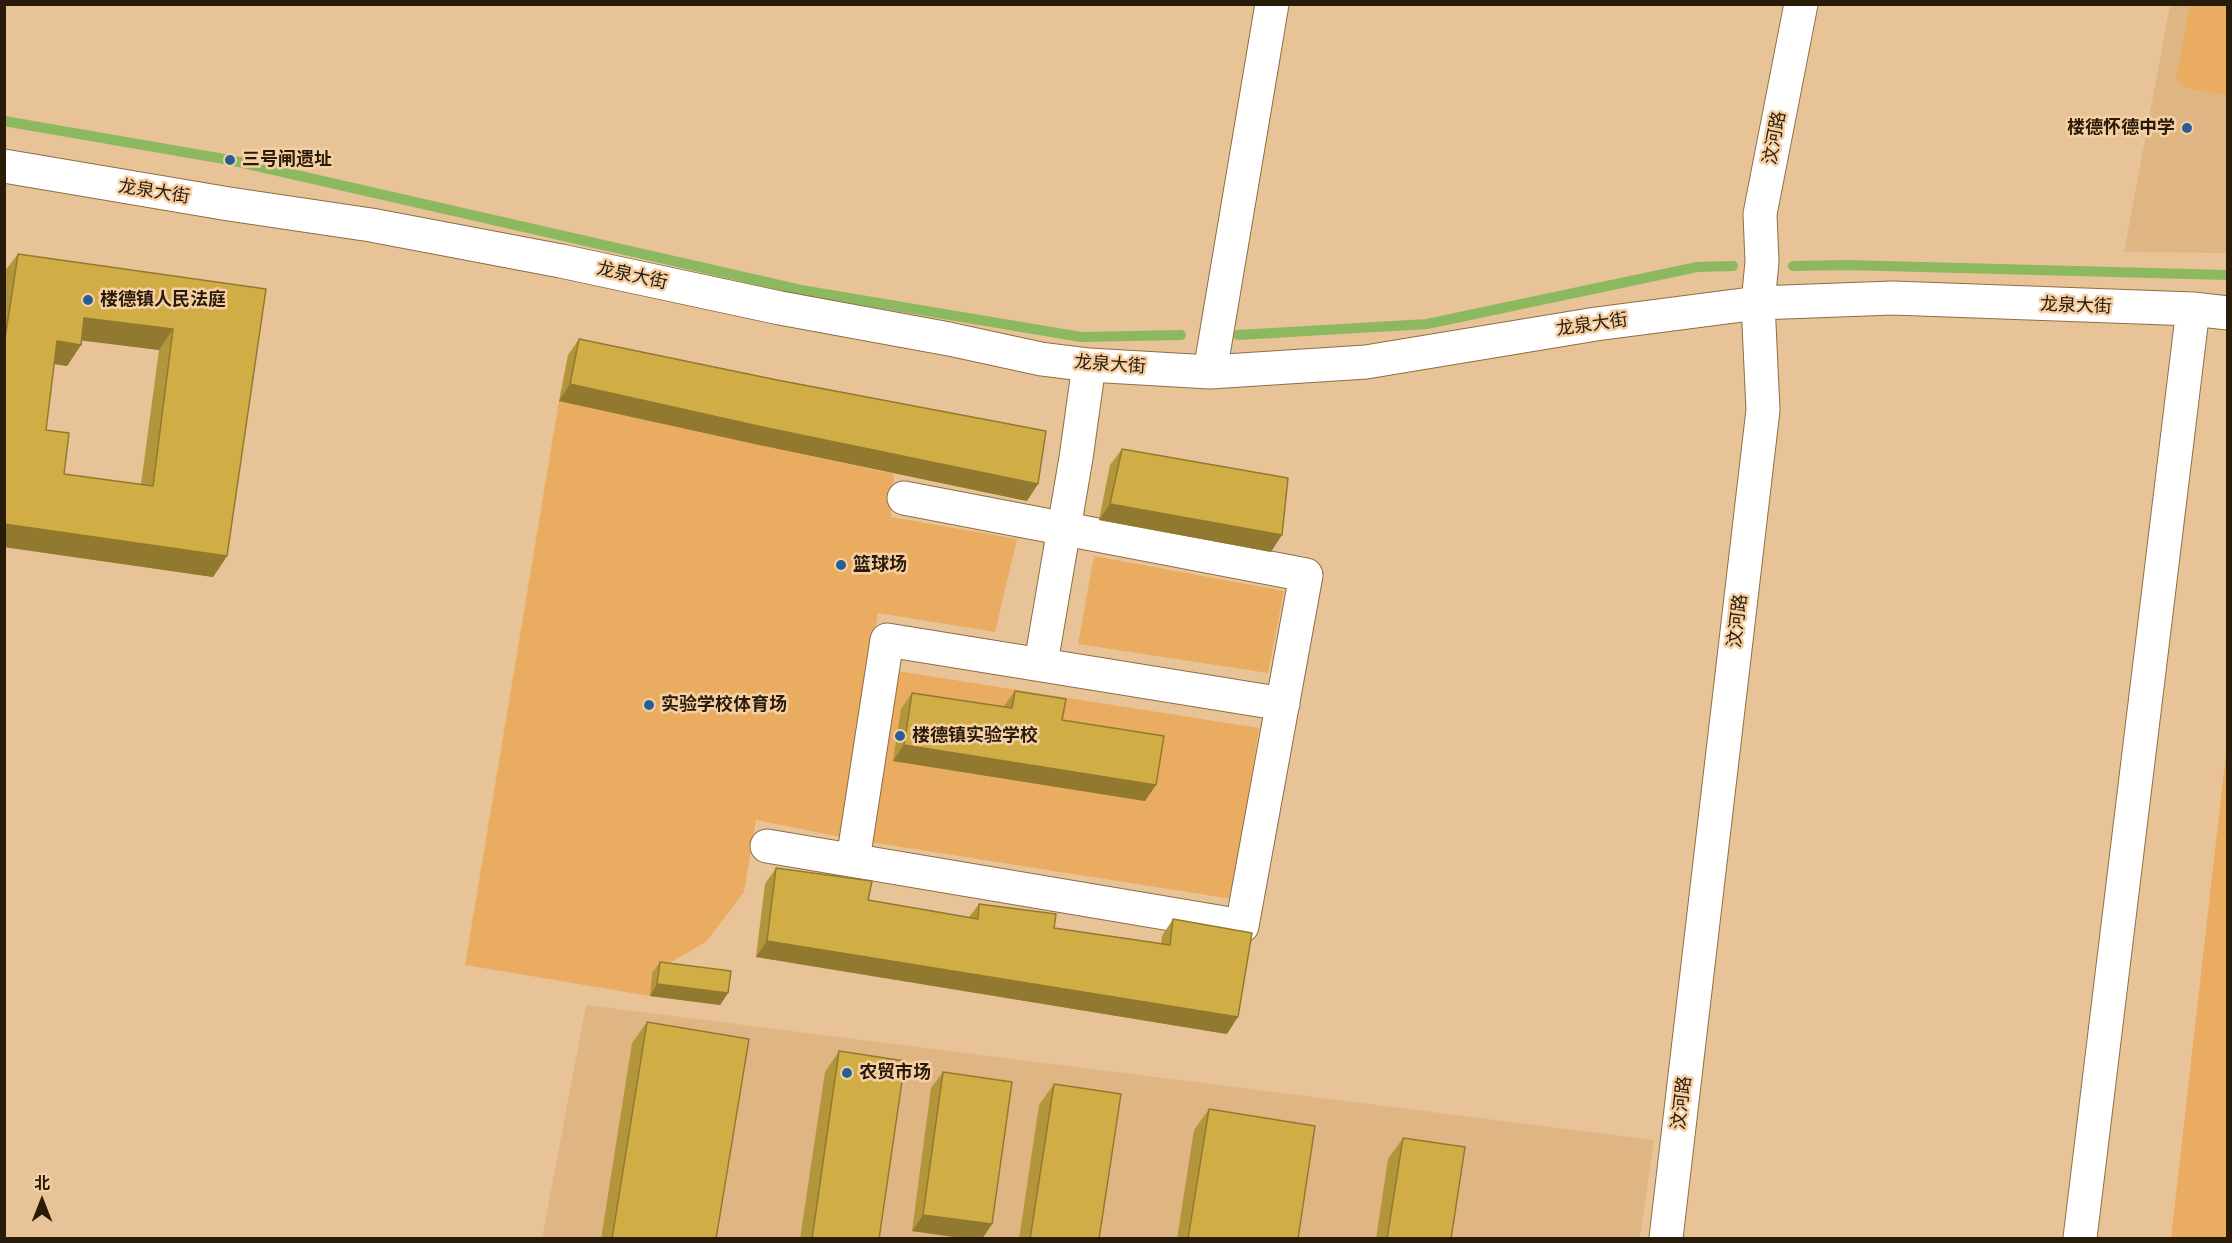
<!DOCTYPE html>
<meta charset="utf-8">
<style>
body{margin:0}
#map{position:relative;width:2232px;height:1243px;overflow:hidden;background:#e9c398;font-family:"Noto Sans","Noto Sans SC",sans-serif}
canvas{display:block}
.frame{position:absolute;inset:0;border:6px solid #281b09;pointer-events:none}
.north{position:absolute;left:12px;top:1171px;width:60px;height:60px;-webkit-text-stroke:4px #f6d0a4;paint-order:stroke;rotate:0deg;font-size:16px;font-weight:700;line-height:24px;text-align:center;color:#281b09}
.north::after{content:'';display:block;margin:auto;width:21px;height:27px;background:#281b09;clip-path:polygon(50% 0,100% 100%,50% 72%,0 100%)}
</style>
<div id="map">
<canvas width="2232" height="1243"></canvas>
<div class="frame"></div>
<div class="north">北</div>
</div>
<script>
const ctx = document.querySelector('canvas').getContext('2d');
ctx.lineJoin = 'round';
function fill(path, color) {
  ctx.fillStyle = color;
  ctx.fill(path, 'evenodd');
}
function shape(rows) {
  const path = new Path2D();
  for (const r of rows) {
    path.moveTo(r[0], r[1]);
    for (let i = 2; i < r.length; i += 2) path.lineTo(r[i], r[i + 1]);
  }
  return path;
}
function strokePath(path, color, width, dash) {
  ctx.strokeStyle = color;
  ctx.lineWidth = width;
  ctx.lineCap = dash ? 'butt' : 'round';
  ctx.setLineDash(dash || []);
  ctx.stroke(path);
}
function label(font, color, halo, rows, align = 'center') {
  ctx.font = font + ' "Noto Sans","Noto Sans SC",sans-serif';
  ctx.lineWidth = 5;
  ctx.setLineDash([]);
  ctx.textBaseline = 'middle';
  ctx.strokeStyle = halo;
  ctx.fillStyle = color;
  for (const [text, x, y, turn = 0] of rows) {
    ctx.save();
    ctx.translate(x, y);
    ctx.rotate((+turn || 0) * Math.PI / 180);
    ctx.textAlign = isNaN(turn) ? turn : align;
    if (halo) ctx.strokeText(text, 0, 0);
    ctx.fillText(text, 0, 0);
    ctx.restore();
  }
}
const built = shape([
 [2170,5,2227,5,2227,253,2124,252],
 [586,1005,1654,1140,1640,1238,542,1238]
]);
const green = shape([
 [2190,5,2227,5,2227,96,2186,88,2176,80],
 [559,401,894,474,891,517,1017,539,995,632,878,613,841,837,756,820,744,892,706,942,652,973,650,996,465,965],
 [1094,556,1284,591,1268,673,1078,644],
 [897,671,1259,728,1232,899,870,842],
 [2227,745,2227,1238,2171,1238]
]);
const stream = shape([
 [4,121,230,160,801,290,1081,337,1181,335],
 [1793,266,1846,265,2228,275],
 [1238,335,1427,324,1697,267,1733,266]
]);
const minor = shape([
 [4,166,229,204,371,225,561,261,780,308,949,339,1041,359,1089,365,1210,372,1366,362,1596,324,1758,303,1893,298,2193,309,2228,313],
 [1210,372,1272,4],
 [1041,663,1076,458,1089,365],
 [767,846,1242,926,1306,575,904,498],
 [853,860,887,640,1283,704],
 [1666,1238,1763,410,1758,303,1762,262,1760,214,1801,4],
 [2080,1238,2193,309]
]);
const wall = shape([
 [18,254,266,289,227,556,213,577,4,547,4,272],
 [82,340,159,350,141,484,64,474,46,430,54,364,67,366,81,345],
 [579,339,1027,501,755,444,559,401,568,355],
 [1122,449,1271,552,1099,520,1110,465],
 [1015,691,1062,720,1145,801,893,761,901,709,912,693,1003,707],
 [776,868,868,900,969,917,979,904,1054,928,1161,943,1162,936,1173,919,1227,1034,756,957,765,884],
 [660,962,728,993,720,1005,650,996,652,973],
 [647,1022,716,1239,601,1239,632,1043],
 [839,1051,879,1239,800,1239,825,1072],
 [943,1072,992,1224,982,1239,968,1239,912,1231,931,1088],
 [1054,1084,1099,1239,1019,1239,1039,1105],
 [1209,1109,1298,1239,1177,1239,1194,1130],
 [1403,1138,1451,1239,1376,1239,1388,1159]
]);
const shadedWall = shape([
 [84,318,173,329,159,350,69,339],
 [57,341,81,345,67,366,42,362],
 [570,384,1038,484,1027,501,755,444,559,401],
 [1110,504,1282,535,1271,552,1099,520],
 [4,524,227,556,213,577,4,547],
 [904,745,1156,785,1145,801,893,761],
 [767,941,1238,1017,1227,1034,756,957],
 [657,984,728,993,720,1005,650,996],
 [923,1215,992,1224,982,1239,968,1239,912,1231]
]);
const building = shape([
 [18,254,266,289,227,556,4,524,4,345,18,254],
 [84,318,173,329,153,486,64,474,69,433,46,430,57,341,81,345,84,318],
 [579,339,777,380,1046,431,1038,484,767,428,570,384,579,339],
 [1122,449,1288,478,1282,535,1110,504,1122,449],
 [1015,691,1066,699,1062,720,1164,736,1156,785,904,745,912,693,1012,708,1015,691],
 [776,868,872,881,868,900,978,919,979,904,1056,914,1054,928,1170,945,1173,919,1252,933,1238,1017,767,941,776,868],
 [660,962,731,971,728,993,657,984,660,962],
 [647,1022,749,1039,716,1239,612,1239,647,1022],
 [839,1051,905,1061,879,1239,812,1239,839,1051],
 [943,1072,1012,1082,992,1224,923,1215,943,1072],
 [1054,1084,1121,1094,1099,1239,1030,1239,1054,1084],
 [1209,1109,1315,1126,1298,1239,1188,1239,1209,1109],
 [1403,1138,1465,1147,1451,1239,1387,1239,1403,1138]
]);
const markers = [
 [2187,128,6,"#255f96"],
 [230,160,6,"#255f96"],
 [88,300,6,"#255f96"],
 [841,565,6,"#255f96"],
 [649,705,6,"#255f96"],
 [900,736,6,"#255f96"],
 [847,1073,6,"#255f96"]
];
const poiNames = [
 ["楼德怀德中学",2175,128,"right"],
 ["三号闸遗址",242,160],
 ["楼德镇人民法庭",100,300],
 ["篮球场",853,565],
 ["实验学校体育场",661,705],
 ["楼德镇实验学校",912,736],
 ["农贸市场",859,1073]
];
const streetNames = [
 ["汶河路",1775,138,-79],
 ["龙泉大街",154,192,9],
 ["龙泉大街",632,276,12],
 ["龙泉大街",2076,306,2],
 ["龙泉大街",1592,325,-8],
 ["龙泉大街",1110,365,4],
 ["汶河路",1738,621,-83],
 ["汶河路",1682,1103,-83]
];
fill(built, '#e0b584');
fill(green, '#e9ac60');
strokePath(stream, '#8cb85f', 10);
strokePath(minor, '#8f6d44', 35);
strokePath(minor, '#fff', 33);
fill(wall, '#b3953b');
fill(shadedWall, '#927930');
fill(building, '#d0ad45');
strokePath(building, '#927930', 1.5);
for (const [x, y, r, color] of markers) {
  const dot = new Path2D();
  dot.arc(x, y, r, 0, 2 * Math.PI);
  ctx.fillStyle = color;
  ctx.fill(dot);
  strokePath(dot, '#f6d0a4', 2);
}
label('bold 18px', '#281b09', '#f6d0a4', poiNames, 'left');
label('18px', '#281b09', '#f6d0a4', streetNames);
</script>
